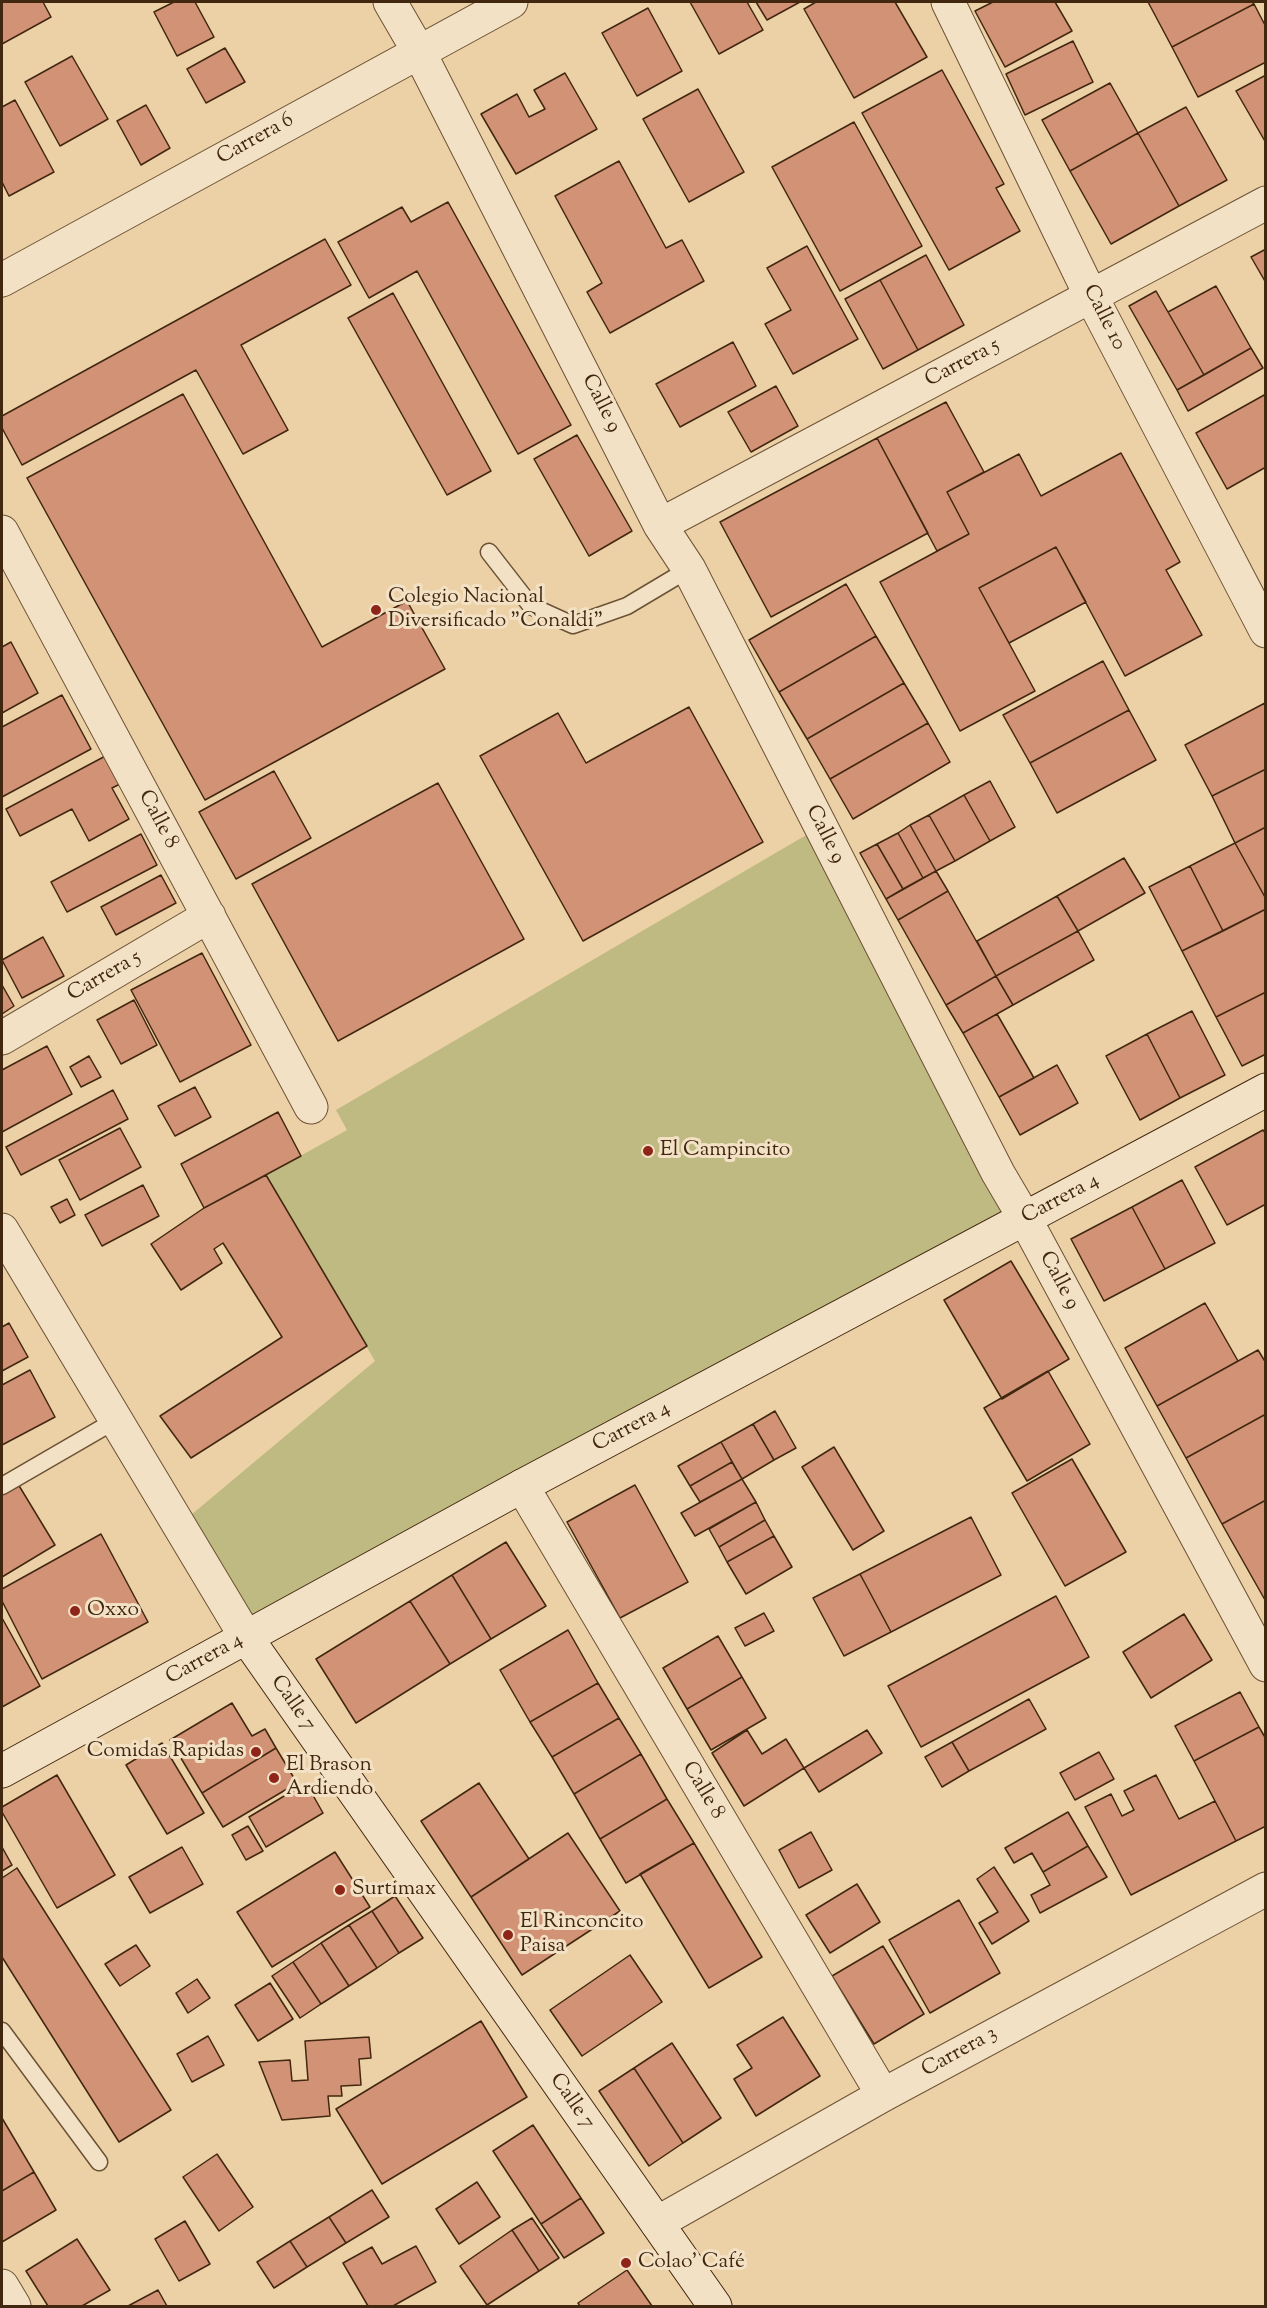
<!DOCTYPE html>
<meta charset="utf-8">
<style>
body{margin:0}
#map{position:relative;width:1267px;height:2308px;overflow:hidden;background:#ecd1a6;font-family:"Sorts Mill Goudy",serif}
canvas{display:block}
.frame{position:absolute;inset:0;border:3px solid #41270f;pointer-events:none}
</style>
<div id="map">
<canvas width="1267" height="2308"></canvas>
<div class="frame"></div>
</div>
<script>
const ctx = document.querySelector('canvas').getContext('2d');
ctx.lineJoin = 'round';
function fill(path, color) {
  ctx.fillStyle = color;
  ctx.fill(path, 'evenodd');
}
function shape(rows) {
  const path = new Path2D();
  for (const r of rows) {
    path.moveTo(r[0], r[1]);
    for (let i = 2; i < r.length; i += 2) path.lineTo(r[i], r[i + 1]);
  }
  return path;
}
function strokePath(path, color, width, dash) {
  ctx.strokeStyle = color;
  ctx.lineWidth = width;
  ctx.lineCap = dash ? 'butt' : 'round';
  ctx.setLineDash(dash || []);
  ctx.stroke(path);
}
function label(font, color, halo, rows, align = 'center') {
  ctx.font = font + ' "Sorts Mill Goudy",serif';
  ctx.lineWidth = 6;
  ctx.setLineDash([]);
  ctx.textBaseline = 'middle';
  ctx.strokeStyle = halo;
  ctx.fillStyle = color;
  for (const [text, x, y, turn = 0] of rows) {
    ctx.save();
    ctx.translate(x, y);
    ctx.rotate((+turn || 0) * Math.PI / 180);
    ctx.textAlign = isNaN(turn) ? turn : align;
    if (halo) ctx.strokeText(text, 0, 0);
    ctx.fillText(text, 0, 0);
    ctx.restore();
  }
}
const green = shape([
 [820,827,1025,1219,246,1637,179,1525,375,1361,266,1175,347,1130,336,1110]
]);
const building = shape([
 [2,2,43,2,51,17,2,44,2,2],
 [174,2,195,2,214,37,177,56,154,12,174,2],
 [690,2,747,2,763,30,719,54,690,2],
 [756,2,800,2,767,20,756,2],
 [816,2,895,2,927,57,854,98,804,9,816,2],
 [993,2,1055,2,1072,31,1005,67,975,11,993,2],
 [1148,2,1252,2,1254,4,1172,47,1148,2],
 [1254,4,1266,27,1266,62,1198,97,1172,47,1254,4],
 [648,8,682,71,637,96,602,33,648,8],
 [1073,41,1093,82,1025,115,1006,74,1073,41],
 [225,48,245,82,206,103,187,69,225,48],
 [72,56,108,119,60,146,25,82,72,56],
 [942,70,1004,184,996,188,1020,231,949,270,862,113,942,70],
 [565,73,597,129,516,174,481,114,517,94,529,117,545,109,534,90,565,73],
 [1266,75,1266,143,1236,91,1266,75],
 [1110,83,1138,133,1070,171,1042,120,1110,83],
 [698,89,744,172,689,202,643,119,698,89],
 [15,100,54,172,9,196,2,182,2,107,15,100],
 [146,105,170,148,141,165,117,121,146,105],
 [1186,107,1227,180,1179,206,1138,133,1186,107],
 [854,122,922,246,840,291,772,167,854,122],
 [1138,133,1179,206,1111,244,1070,171,1138,133],
 [619,161,666,248,682,240,704,281,610,333,587,292,602,283,555,196,619,161],
 [448,202,571,425,518,454,417,271,369,298,338,242,402,207,411,222,448,202],
 [325,239,351,285,241,345,288,430,243,454,196,370,22,465,2,428,2,416,325,239],
 [807,246,858,339,793,374,765,324,791,310,767,268,807,246],
 [1266,249,1266,283,1251,257,1266,249],
 [926,255,964,325,918,350,880,280,926,255],
 [880,280,918,350,883,369,845,299,880,280],
 [1216,286,1251,348,1204,375,1168,312,1216,286],
 [1156,291,1204,375,1177,390,1129,306,1156,291],
 [393,293,491,471,447,495,348,318,393,293],
 [733,342,756,386,680,427,656,384,733,342],
 [1251,348,1263,368,1188,411,1177,390,1251,348],
 [776,386,798,426,751,452,728,412,776,386],
 [183,394,322,647,407,601,445,669,205,800,27,478,183,394],
 [1266,394,1266,467,1227,489,1196,433,1266,394],
 [946,402,984,472,947,492,969,534,937,551,877,438,946,402],
 [577,435,632,531,589,556,534,459,577,435],
 [877,438,928,533,771,617,720,522,877,438],
 [1121,453,1180,562,1166,570,1202,635,1125,676,1056,547,979,588,1035,691,960,731,880,582,969,534,947,492,1019,454,1041,496,1121,453],
 [1056,547,1086,602,1009,643,979,588,1056,547],
 [846,584,876,636,779,692,749,640,846,584],
 [876,636,904,683,807,739,779,692,876,636],
 [11,642,38,693,2,713,2,647,11,642],
 [1103,661,1129,710,1030,763,1003,715,1103,661],
 [904,683,928,723,830,779,807,739,904,683],
 [62,695,91,749,2,797,2,727,62,695],
 [1265,703,1266,769,1212,796,1185,745,1265,703],
 [689,707,763,842,583,941,480,756,558,713,586,763,689,707],
 [1129,710,1156,760,1057,813,1030,763,1129,710],
 [928,723,950,762,853,819,830,779,928,723],
 [111,753,126,781,112,788,129,819,89,841,72,809,20,836,6,809,111,753],
 [1266,769,1266,827,1235,843,1212,796,1266,769],
 [274,771,311,838,236,879,199,812,274,771],
 [990,781,1015,827,990,841,964,795,990,781],
 [438,783,524,939,338,1041,252,884,438,783],
 [964,795,990,841,955,861,929,815,964,795],
 [929,815,955,861,936,871,910,825,929,815],
 [910,825,936,871,923,878,898,833,910,825],
 [1266,827,1266,899,1235,843,1266,827],
 [898,833,923,878,903,889,877,844,898,833],
 [141,834,157,865,67,912,51,882,141,834],
 [1235,843,1266,899,1266,909,1223,931,1190,866,1235,843],
 [877,844,903,889,886,899,860,853,877,844],
 [1124,858,1145,893,1078,931,1057,896,1124,858],
 [1190,866,1223,931,1182,951,1149,887,1190,866],
 [936,871,948,891,898,920,886,899,936,871],
 [161,875,176,903,116,935,101,907,161,875],
 [948,891,996,976,946,1005,898,920,948,891],
 [1057,896,1078,931,996,976,977,941,1057,896],
 [1266,909,1266,992,1216,1017,1182,951,1266,909],
 [1078,931,1094,960,1013,1005,996,976,1078,931],
 [43,937,64,976,22,998,2,960,43,937],
 [202,953,251,1045,180,1082,131,990,202,953],
 [996,976,1013,1005,963,1033,946,1005,996,976],
 [2,985,14,1006,2,1014,2,985],
 [1266,992,1266,1054,1242,1066,1216,1017,1266,992],
 [134,1000,157,1045,121,1064,97,1020,134,1000],
 [1192,1011,1225,1075,1180,1098,1147,1034,1192,1011],
 [997,1014,1034,1078,999,1097,963,1033,997,1014],
 [1147,1034,1180,1098,1140,1120,1106,1056,1147,1034],
 [47,1046,72,1094,2,1132,2,1070,47,1046],
 [89,1056,101,1077,81,1087,70,1067,89,1056],
 [1057,1065,1078,1103,1020,1135,999,1097,1057,1065],
 [195,1087,211,1117,175,1136,158,1106,195,1087],
 [113,1090,128,1119,21,1175,6,1147,113,1090],
 [278,1112,301,1156,204,1208,181,1164,278,1112],
 [120,1128,141,1167,80,1200,59,1160,120,1128],
 [1263,1130,1266,1134,1266,1204,1227,1225,1195,1167,1263,1130],
 [266,1175,367,1346,191,1458,160,1416,282,1337,223,1243,214,1249,222,1263,181,1290,151,1244,204,1208,266,1175],
 [1182,1180,1215,1243,1165,1269,1132,1207,1182,1180],
 [143,1185,159,1216,102,1246,85,1215,143,1185],
 [67,1199,75,1215,60,1223,51,1207,67,1199],
 [1132,1207,1165,1269,1104,1301,1071,1239,1132,1207],
 [1011,1261,1069,1359,1002,1399,944,1300,1011,1261],
 [1205,1303,1238,1361,1157,1406,1125,1348,1205,1303],
 [9,1323,28,1357,2,1371,2,1327,9,1323],
 [1258,1350,1266,1363,1266,1414,1186,1458,1157,1406,1258,1350],
 [30,1370,55,1417,2,1445,2,1385,30,1370],
 [1048,1371,1090,1444,1027,1481,984,1408,1048,1371],
 [775,1411,796,1448,774,1460,753,1424,775,1411],
 [1266,1414,1266,1500,1222,1524,1186,1458,1266,1414],
 [753,1424,774,1460,742,1479,721,1442,753,1424],
 [721,1442,732,1462,690,1486,678,1466,721,1442],
 [834,1447,884,1531,853,1550,802,1467,834,1447],
 [1072,1459,1126,1552,1065,1586,1012,1493,1072,1459],
 [732,1462,742,1479,700,1502,690,1486,732,1462],
 [742,1479,756,1502,695,1536,681,1513,742,1479],
 [18,1484,55,1545,2,1577,2,1494,18,1484],
 [635,1485,688,1582,620,1618,567,1522,635,1485],
 [1266,1500,1266,1600,1265,1600,1222,1524,1266,1500],
 [756,1502,765,1520,719,1547,709,1529,756,1502],
 [971,1517,1001,1575,891,1632,860,1574,971,1517],
 [765,1520,774,1536,727,1562,719,1547,765,1520],
 [101,1534,148,1622,42,1679,2,1601,2,1589,101,1534],
 [774,1536,792,1567,746,1594,727,1562,774,1536],
 [506,1542,546,1606,491,1639,452,1575,506,1542],
 [860,1574,891,1632,844,1656,813,1598,860,1574],
 [452,1575,491,1639,450,1664,410,1601,452,1575],
 [1056,1596,1089,1657,921,1747,888,1686,1056,1596],
 [410,1601,450,1664,356,1723,316,1659,410,1601],
 [764,1613,774,1631,745,1646,735,1628,764,1613],
 [1184,1614,1212,1660,1151,1698,1123,1652,1184,1614],
 [2,1618,40,1686,2,1707,2,1618],
 [568,1630,598,1683,530,1722,500,1670,568,1630],
 [718,1636,742,1677,687,1709,663,1668,718,1636],
 [742,1677,766,1718,711,1750,687,1709,742,1677],
 [598,1683,619,1718,552,1757,530,1722,598,1683],
 [1240,1692,1259,1727,1194,1761,1175,1726,1240,1692],
 [1029,1699,1046,1729,969,1771,952,1742,1029,1699],
 [232,1703,252,1736,265,1729,276,1748,202,1793,170,1740,232,1703],
 [619,1718,641,1754,574,1794,552,1757,619,1718],
 [1259,1727,1266,1739,1266,1826,1236,1841,1194,1761,1259,1727],
 [747,1730,762,1754,786,1739,804,1768,744,1806,712,1753,747,1730],
 [867,1730,882,1753,819,1792,804,1768,867,1730],
 [952,1742,969,1771,942,1787,925,1757,952,1742],
 [162,1743,204,1813,167,1834,126,1765,162,1743],
 [276,1748,297,1783,223,1827,202,1793,276,1748],
 [1099,1752,1114,1779,1075,1800,1060,1773,1099,1752],
 [641,1754,667,1799,600,1839,574,1794,641,1754],
 [57,1775,115,1875,57,1908,2,1812,2,1807,57,1775],
 [1156,1775,1179,1819,1215,1801,1236,1841,1131,1895,1085,1807,1111,1794,1122,1816,1134,1810,1124,1791,1156,1775],
 [306,1783,323,1813,266,1847,249,1817,306,1783],
 [479,1783,529,1859,471,1897,421,1821,479,1783],
 [667,1799,694,1843,626,1883,600,1839,667,1799],
 [1068,1812,1088,1846,1043,1872,1032,1853,1014,1863,1005,1848,1068,1812],
 [248,1826,263,1851,246,1860,232,1835,248,1826],
 [811,1832,832,1870,799,1888,779,1850,811,1832],
 [568,1833,620,1911,522,1975,471,1897,568,1833],
 [694,1843,762,1957,709,1988,640,1874,694,1843],
 [1088,1846,1107,1877,1040,1913,1031,1895,1050,1885,1043,1872,1088,1846],
 [2,1847,12,1865,2,1871,2,1847],
 [182,1847,203,1884,150,1913,129,1877,182,1847],
 [335,1852,370,1907,272,1967,237,1912,335,1852],
 [994,1867,1029,1921,992,1944,979,1923,998,1912,977,1879,994,1867],
 [17,1868,171,2110,119,2142,2,1957,2,1878,17,1868],
 [857,1884,880,1922,830,1953,806,1915,857,1884],
 [395,1896,423,1938,399,1953,372,1911,395,1896],
 [959,1900,1000,1973,930,2013,889,1940,959,1900],
 [372,1911,399,1953,377,1968,349,1925,372,1911],
 [349,1925,377,1968,349,1986,321,1943,349,1925],
 [321,1943,349,1986,321,2004,293,1962,321,1943],
 [136,1945,150,1966,120,1986,105,1964,136,1945],
 [883,1946,924,2014,874,2044,832,1976,883,1946],
 [630,1955,662,2002,582,2056,550,2010,630,1955],
 [293,1962,321,2004,300,2018,272,1976,293,1962],
 [197,1979,210,1998,188,2013,176,1993,197,1979],
 [270,1983,293,2019,258,2041,235,2005,270,1983],
 [783,2017,820,2076,756,2116,734,2079,752,2068,737,2045,783,2017],
 [481,2021,527,2097,382,2184,336,2109,481,2021],
 [208,2036,224,2065,192,2082,177,2054,208,2036],
 [369,2037,371,2058,359,2059,361,2085,341,2086,342,2096,328,2096,330,2116,282,2120,259,2062,290,2060,292,2081,308,2080,305,2041,369,2037],
 [672,2043,721,2118,683,2143,634,2068,672,2043],
 [634,2068,683,2143,649,2166,599,2091,634,2068],
 [2,2118,34,2172,2,2191,2,2118],
 [533,2125,581,2198,541,2224,493,2151,533,2125],
 [217,2154,253,2207,219,2231,183,2177,217,2154],
 [34,2172,56,2210,2,2242,2,2191,34,2172],
 [477,2182,500,2217,459,2244,436,2209,477,2182],
 [372,2190,389,2217,346,2243,329,2217,372,2190],
 [581,2198,604,2233,564,2258,541,2224,581,2198],
 [329,2217,346,2243,307,2267,290,2241,329,2217],
 [532,2218,559,2258,539,2271,512,2230,532,2218],
 [185,2221,210,2264,179,2281,155,2239,185,2221],
 [512,2230,539,2271,487,2305,460,2266,512,2230],
 [77,2239,110,2290,82,2306,48,2306,26,2271,77,2239],
 [290,2241,307,2267,274,2288,257,2262,290,2241],
 [416,2246,436,2282,393,2306,368,2306,343,2263,372,2247,382,2264,416,2246],
 [627,2270,652,2306,580,2306,578,2303,627,2270],
 [158,2290,167,2306,128,2306,158,2290]
]);
const lane = shape([
 [489,552,531,606,573,625,627,606,689,569],
 [2,1486,116,1420],
 [2,2031,99,2162]
]);
const street = shape([
 [390,2,419,52,660,525,689,569,998,1173,1025,1219,1266,1665],
 [948,2,1091,296,1266,631],
 [2,280,511,2],
 [660,525,1266,203],
 [2,532,311,1107],
 [2,1038,209,916],
 [2,1230,246,1637],
 [522,1486,883,2095],
 [657,2223,883,2095,1266,1889],
 [2,2286,14,2306]
]);
const secondary = shape([
 [246,1637,715,2306],
 [2,1771,522,1486,1266,1090]
]);
const markers = [
 [376,610,6,"#8f2418"],
 [648,1151,6,"#8f2418"],
 [75,1611,6,"#8f2418"],
 [256,1752,6,"#8f2418"],
 [274,1778,6,"#8f2418"],
 [340,1890,6,"#8f2418"],
 [508,1935,6,"#8f2418"],
 [626,2263,6,"#8f2418"]
];
const streetNames = [
 ["Carrera 6",256,140,-29],
 ["Calle 10",1103,318,63],
 ["Carrera 5",963,364,-28],
 ["Calle 9",600,404,63],
 ["Calle 8",157,820,62],
 ["Calle 9",824,835,63],
 ["Carrera 5",105,977,-30],
 ["Carrera 4",1061,1200,-28],
 ["Calle 9",1058,1281,62],
 ["Carrera 4",632,1428,-28],
 ["Carrera 4",205,1660,-29],
 ["Calle 7",292,1704,55],
 ["Calle 8",702,1791,59],
 ["Carrera 3",960,2053,-29],
 ["Calle 7",571,2102,55]
];
const poiNames = [
 ["Colegio Nacional",388,598],
 ["Diversificado \"Conaldi\"",388,622],
 ["El Campincito",660,1151],
 ["Oxxo",87,1611],
 ["Comidas Rapidas",244,1752,"right"],
 ["El Brason",286,1766],
 ["Ardiendo",286,1790],
 ["Surtimax",352,1890],
 ["El Rinconcito",520,1923],
 ["Paisa",520,1947],
 ["Colao' Café",638,2263]
];
fill(green, '#beba82');
fill(building, '#d29276');
strokePath(building, '#41270f', 1.5);
strokePath(lane, '#6c5235', 19);
strokePath(street, '#6c5235', 35);
strokePath(secondary, '#41270f', 35);
strokePath(lane, '#f3e1c5', 16);
strokePath(street, '#f3e1c5', 33);
strokePath(secondary, '#f3e1c5', 33);
for (const [x, y, r, color] of markers) {
  const dot = new Path2D();
  dot.arc(x, y, r, 0, 2 * Math.PI);
  ctx.fillStyle = color;
  ctx.fill(dot);
  strokePath(dot, '#f3e1c5', 2);
}
label('21px', '#41270f', '#f3e1c5', streetNames);
label('21px', '#41270f', '#f3e1c5', poiNames, 'left');
</script>
